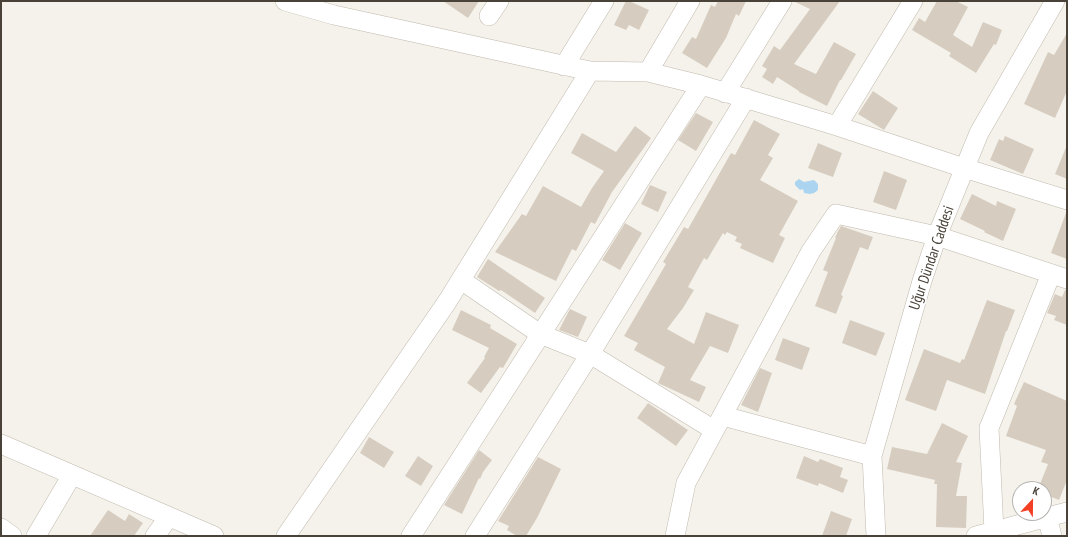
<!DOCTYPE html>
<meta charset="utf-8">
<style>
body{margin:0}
#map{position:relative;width:1068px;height:537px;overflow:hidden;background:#f5f2eb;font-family:"PT Sans Narrow",sans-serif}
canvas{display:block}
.frame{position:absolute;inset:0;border:2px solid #494239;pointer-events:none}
.north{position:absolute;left:1012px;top:481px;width:40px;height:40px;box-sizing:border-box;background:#fff;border:1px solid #b6b3b0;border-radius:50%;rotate:22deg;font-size:11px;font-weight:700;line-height:16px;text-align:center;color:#494239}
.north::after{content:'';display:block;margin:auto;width:14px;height:18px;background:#f33f23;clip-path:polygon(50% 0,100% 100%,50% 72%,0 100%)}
</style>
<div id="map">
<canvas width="1068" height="537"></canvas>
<div class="frame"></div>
<div class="north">K</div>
</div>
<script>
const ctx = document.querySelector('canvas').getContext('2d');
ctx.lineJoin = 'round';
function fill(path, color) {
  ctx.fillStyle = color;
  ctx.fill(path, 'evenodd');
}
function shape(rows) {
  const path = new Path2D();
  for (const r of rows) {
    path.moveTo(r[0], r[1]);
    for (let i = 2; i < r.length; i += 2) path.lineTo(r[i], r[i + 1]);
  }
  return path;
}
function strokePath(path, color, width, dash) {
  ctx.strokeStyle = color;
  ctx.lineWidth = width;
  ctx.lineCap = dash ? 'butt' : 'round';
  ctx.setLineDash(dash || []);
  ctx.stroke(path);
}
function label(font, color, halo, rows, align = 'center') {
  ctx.font = font + ' "PT Sans Narrow",sans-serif';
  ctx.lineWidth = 3.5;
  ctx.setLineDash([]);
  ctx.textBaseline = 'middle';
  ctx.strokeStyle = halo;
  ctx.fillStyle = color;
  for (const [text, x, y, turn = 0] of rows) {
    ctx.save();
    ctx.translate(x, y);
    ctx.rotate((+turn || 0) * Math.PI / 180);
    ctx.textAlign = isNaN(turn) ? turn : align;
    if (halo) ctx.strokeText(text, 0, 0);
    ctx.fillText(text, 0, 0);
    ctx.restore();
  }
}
const water = shape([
 [799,179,804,182,814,180,818,184,818,190,814,193,810,194,804,193,803,189,800,190,795,185,795,182]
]);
const building = shape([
 [443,1,479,1,468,18],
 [626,1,629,1,649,10,639,30,629,25,626,30,614,25],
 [718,1,746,1,739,16,736,14,726,38,707,68,682,53,692,37,696,39,711,5,715,7],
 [793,1,840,1,794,64,816,74,834,42,856,54,841,80,840,80,827,106,799,92,799,91,777,77,773,84,762,77,767,69,762,66,774,46,780,50,810,9],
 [937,1,956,1,968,7,953,35,972,47,983,22,1002,30,996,45,994,44,976,73,949,56,951,53,912,30,919,18,925,22],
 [1067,33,1067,91,1055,118,1024,104,1048,52,1054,55],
 [873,91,898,108,884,130,858,114],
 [696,113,713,122,696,151,678,140],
 [754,120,780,134,768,155,773,158,760,180,798,201,779,235,785,238,773,263,740,248,742,244,735,241,737,237,727,232,725,235,723,233,707,260,704,258,688,287,694,290,683,308,667,329,694,344,706,312,739,325,728,353,710,346,690,380,706,387,699,402,658,383,665,367,634,350,638,343,624,336,666,264,663,262,684,227,688,229,731,153,735,155],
 [635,126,651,138,612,192,595,224,591,222,576,251,572,249,556,281,495,252,522,214,526,216,543,186,581,207,592,188,604,171,571,153,582,133,616,152],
 [1005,136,1034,149,1023,174,990,160,999,139,1003,141],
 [818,143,842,153,833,177,808,168],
 [1067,145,1067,179,1055,174],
 [884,171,907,180,896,210,873,202],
 [650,185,667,192,658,212,641,204],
 [972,194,996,206,997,201,1016,209,1003,241,984,232,985,231,960,219],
 [1066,213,1067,213,1067,259,1051,253],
 [625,223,642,233,620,270,602,260],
 [841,226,873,237,868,250,860,247,841,295,843,296,836,314,815,306,828,272,823,270,836,238,835,238,837,233],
 [488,259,545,298,535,313,501,290,499,291,477,277],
 [1065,290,1067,290,1067,325,1054,320,1056,316,1047,313,1055,294,1062,297],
 [987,300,1015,310,1007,331,1006,331,985,394,947,380,936,411,905,400,924,349,960,363,962,359,964,360],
 [570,309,587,317,578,337,559,330],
 [461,310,491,325,490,328,517,344,503,368,500,367,481,393,467,383,485,358,484,357,489,348,452,330],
 [850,320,885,333,876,356,842,343],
 [783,338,810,348,802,370,775,360],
 [760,368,772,373,758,412,741,405],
 [1024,382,1067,401,1067,480,1059,500,1044,494,1044,489,1038,489,1048,464,1041,462,1046,450,1006,436,1017,406,1014,404],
 [648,403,688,430,676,446,637,418],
 [942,423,968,436,956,462,962,463,956,496,967,496,966,528,936,527,937,484,934,484,935,480,887,469,892,447,927,454],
 [369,437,394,452,384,468,360,453],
 [479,450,492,460,483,472,480,479,479,478,462,514,444,505],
 [418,456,433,466,421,486,405,476],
 [804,456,818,462,820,459,843,468,840,477,848,480,843,493,819,483,818,486,796,478],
 [538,457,561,469,537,518,526,536,517,536,507,530,509,526,498,521],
 [108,510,125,521,129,514,143,523,134,536,90,536],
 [831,511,852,519,846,536,822,536]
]);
const minor = shape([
 [285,1,334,15,590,71,648,72,701,85,837,126,964,168,1067,200],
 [489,16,499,1],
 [564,66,604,1],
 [648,72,690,1],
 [725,93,782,1],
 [837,126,913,1],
 [461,280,540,334,590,354,714,430],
 [723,416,872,456],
 [1,444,214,536],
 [1047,517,1052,536],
 [1,528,12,536],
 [994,531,989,428,1051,274],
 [36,536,72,475],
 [155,536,169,517],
 [286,536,447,302,590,71],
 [411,536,701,85],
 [475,536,590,354,746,98],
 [675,536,686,483,811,251,836,214,937,236,1067,279],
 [876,536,872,456,922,281,937,236,979,133,1055,1],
 [976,536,1067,512]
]);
const streetNames = [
 ["Uğur Dündar Caddesi",932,258,-71]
];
fill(water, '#aad4ef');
fill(building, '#d6cdc0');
strokePath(minor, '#c0b9ad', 20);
strokePath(minor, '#fff', 19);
label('15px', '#494239', '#fff', streetNames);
</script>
